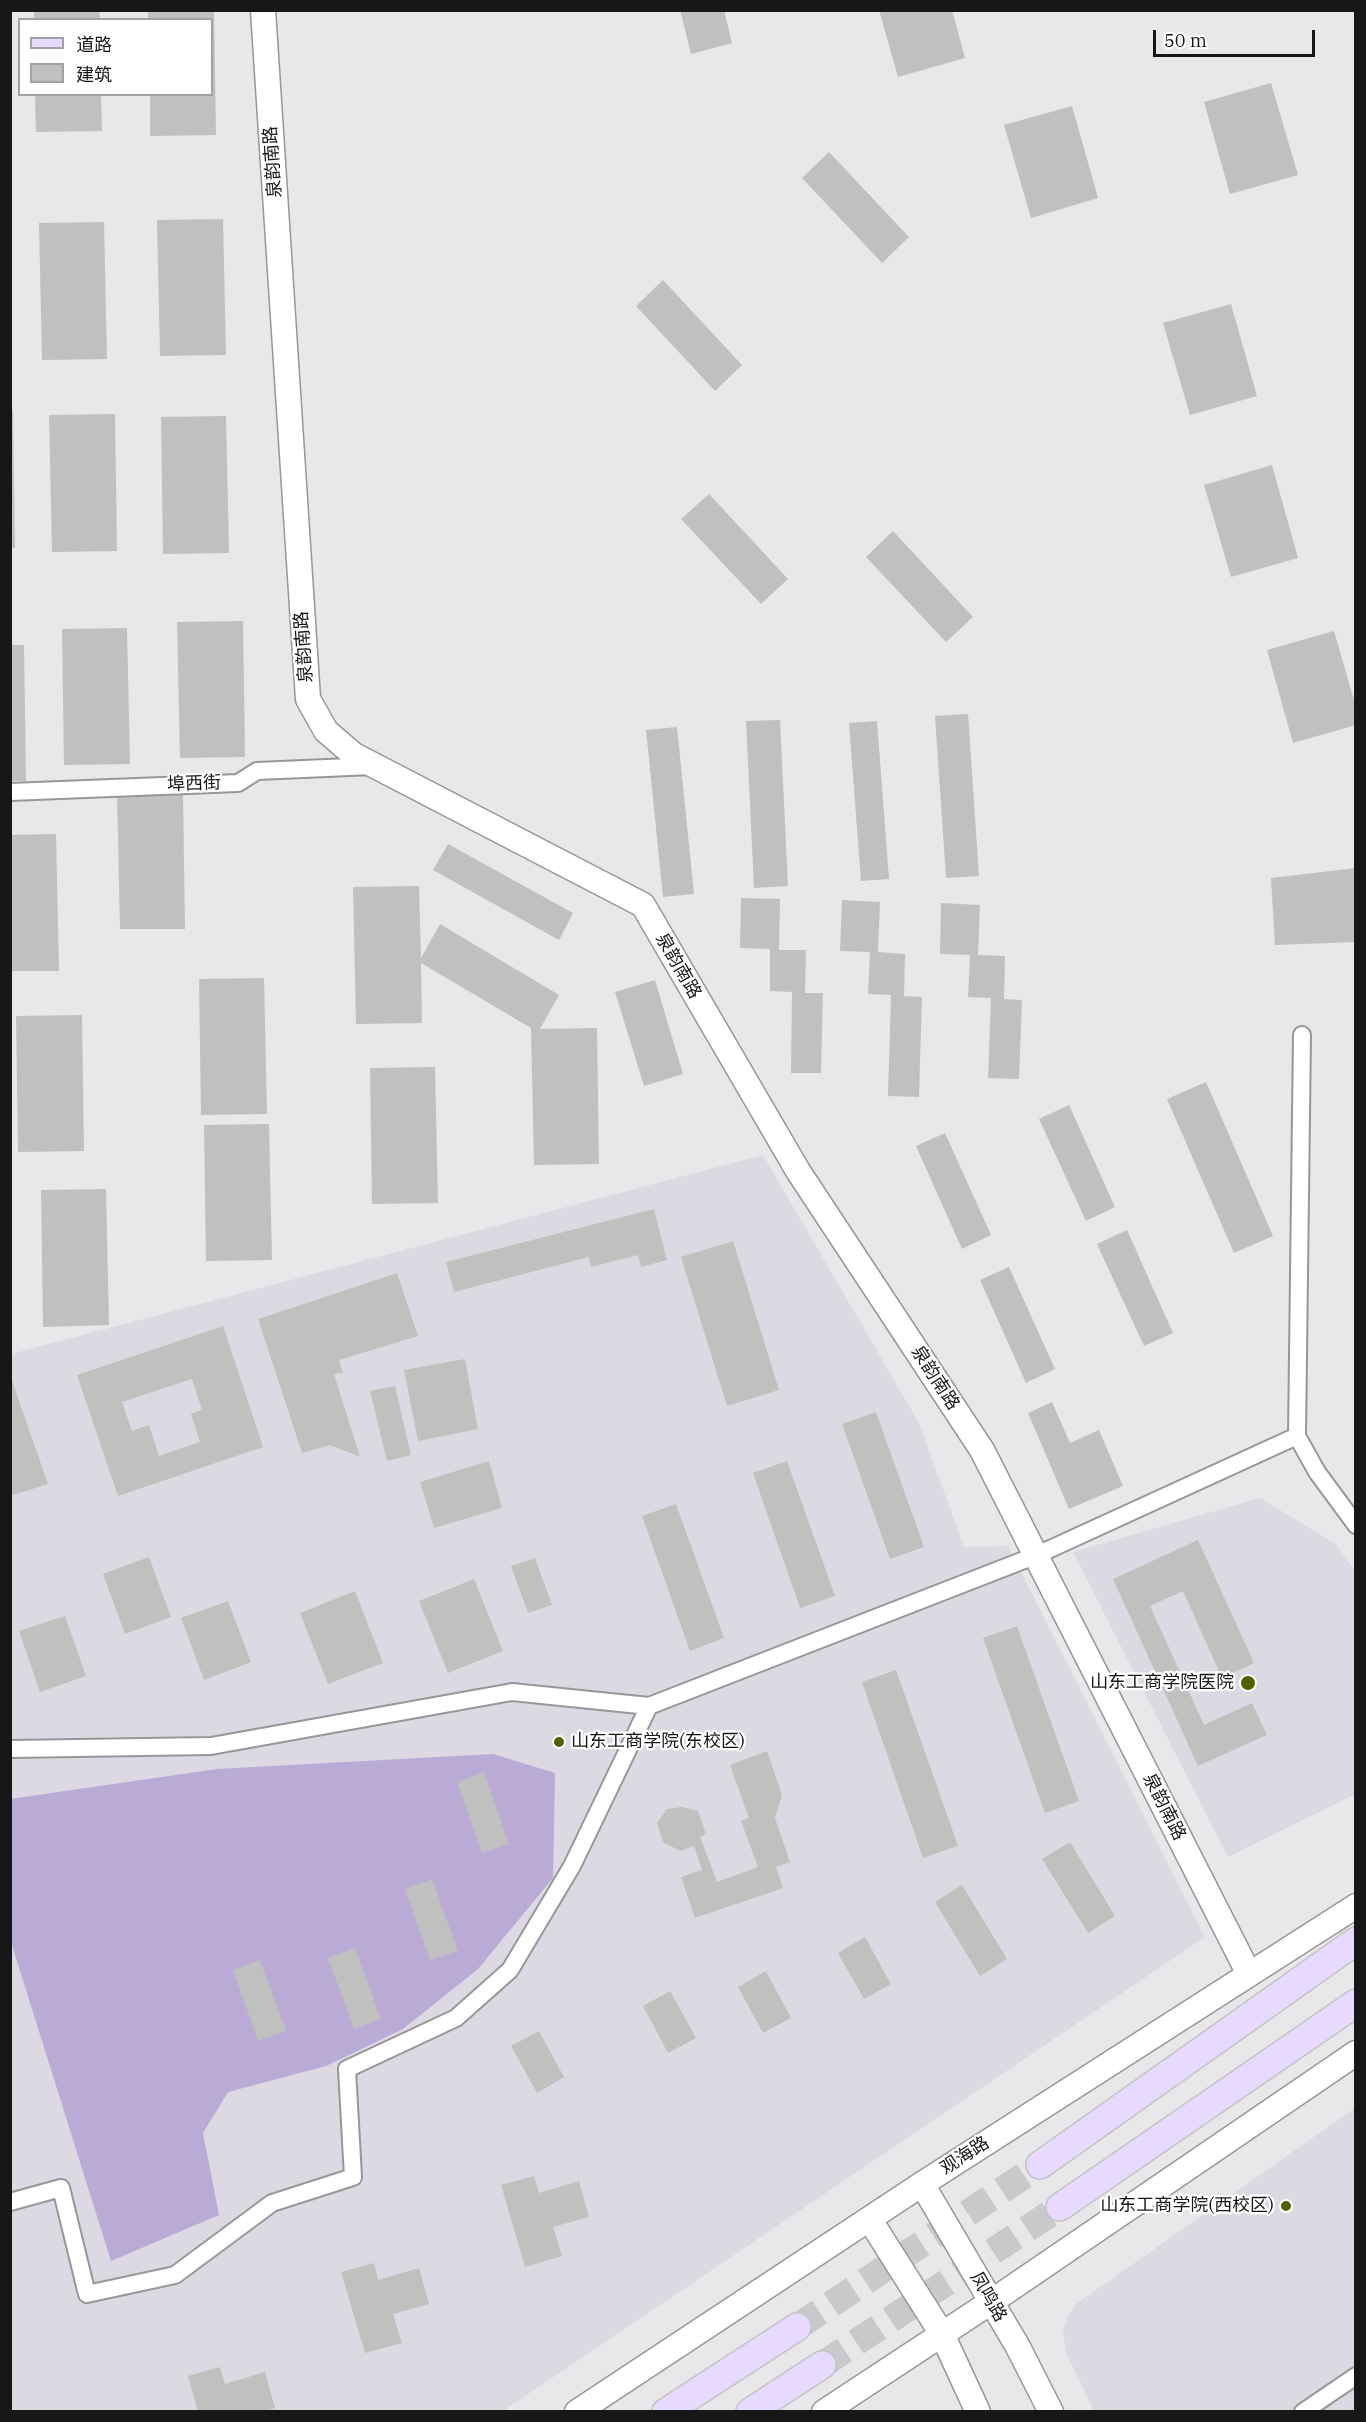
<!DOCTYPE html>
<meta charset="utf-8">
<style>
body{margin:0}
#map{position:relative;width:1366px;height:2422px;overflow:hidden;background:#e8e7ea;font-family:"IBM Plex Serif","Noto Sans SC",serif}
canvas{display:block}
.frame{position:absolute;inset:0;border:12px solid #171718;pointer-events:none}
.legend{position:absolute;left:18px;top:18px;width:195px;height:78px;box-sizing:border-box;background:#fff;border:2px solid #a2a2a3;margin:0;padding:8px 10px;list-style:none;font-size:18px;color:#171718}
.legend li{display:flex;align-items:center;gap:12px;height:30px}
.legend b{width:30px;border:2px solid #a2a2a3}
.scale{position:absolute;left:1153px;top:30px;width:162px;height:27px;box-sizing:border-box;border:3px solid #171718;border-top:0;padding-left:8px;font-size:18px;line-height:21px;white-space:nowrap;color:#171718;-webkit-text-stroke:4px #fff;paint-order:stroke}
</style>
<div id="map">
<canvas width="1366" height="2422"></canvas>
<div class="frame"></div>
<ul class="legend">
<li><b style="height:8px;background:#e7dafe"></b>道路</li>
<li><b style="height:16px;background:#c0c1be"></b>建筑</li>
</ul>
<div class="scale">50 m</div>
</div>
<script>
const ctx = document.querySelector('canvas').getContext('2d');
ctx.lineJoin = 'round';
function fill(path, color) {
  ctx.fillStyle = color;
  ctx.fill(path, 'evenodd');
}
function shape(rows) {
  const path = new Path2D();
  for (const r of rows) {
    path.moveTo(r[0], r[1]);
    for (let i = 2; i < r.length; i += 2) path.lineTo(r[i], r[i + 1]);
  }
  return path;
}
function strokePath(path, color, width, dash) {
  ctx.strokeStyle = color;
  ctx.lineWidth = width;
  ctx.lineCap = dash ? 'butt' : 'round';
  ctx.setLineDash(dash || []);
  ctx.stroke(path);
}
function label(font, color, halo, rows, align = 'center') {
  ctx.font = font + ' "IBM Plex Serif","Noto Sans SC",serif';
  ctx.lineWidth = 4.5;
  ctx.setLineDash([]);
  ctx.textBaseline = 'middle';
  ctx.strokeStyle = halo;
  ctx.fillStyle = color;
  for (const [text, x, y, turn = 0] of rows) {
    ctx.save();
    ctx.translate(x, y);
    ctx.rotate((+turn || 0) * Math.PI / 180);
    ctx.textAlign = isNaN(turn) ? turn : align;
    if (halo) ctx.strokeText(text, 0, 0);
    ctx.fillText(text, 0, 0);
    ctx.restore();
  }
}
const built = shape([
 [763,1155,919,1423,964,1547,1008,1546,1205,1937,503,2411,11,2412,11,1354],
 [1260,1498,1336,1544,1355,1572,1355,1794,1228,1857,1073,1552],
 [1355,2108,1355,2411,1094,2411,1066,2353,1063,2331,1068,2316,1076,2304]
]);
const forest = shape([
 [493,1754,555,1773,553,1878,478,1969,403,2029,326,2066,228,2092,203,2133,219,2215,111,2261,11,1942,10,1799,217,1769]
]);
const building = shape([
 [34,10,99,10,100,20,34,20],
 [148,10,214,10,216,135,150,136,150,94,212,94,212,20,148,20],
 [680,10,724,10,732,43,691,54],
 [879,10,952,10,965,58,898,77],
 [1271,83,1298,175,1230,194,1204,102],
 [35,94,101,94,102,131,36,132],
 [1072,106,1098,198,1031,218,1004,125],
 [829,152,909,237,882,263,802,178],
 [223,219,226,355,160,356,157,220],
 [104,222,107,359,42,360,39,223],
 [663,280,742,365,715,391,636,306],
 [1231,304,1257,396,1190,415,1163,323],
 [10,411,13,411,15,548,10,548],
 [115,414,117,551,52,552,49,415],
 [226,416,229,553,163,554,161,417],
 [1272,465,1298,558,1231,577,1204,485],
 [709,494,788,579,761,604,681,519],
 [893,531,973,617,946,642,866,557],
 [243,621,245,757,180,758,177,622],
 [127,628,130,764,64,765,62,629],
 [1334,631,1356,707,1356,725,1293,743,1267,650],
 [10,645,24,645,26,781,10,781],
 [968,714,979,876,946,878,935,716],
 [780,720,788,886,754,888,746,721],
 [877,721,889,879,861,881,849,723],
 [677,727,694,894,663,897,646,730],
 [183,792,185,929,120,929,117,793],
 [56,834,59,971,10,971,10,835],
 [448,844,573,913,559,940,433,870],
 [1356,868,1356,942,1275,945,1271,878],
 [419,886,421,958,440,924,559,995,540,1029,597,1028,599,1164,534,1165,531,1028,421,963,422,1023,356,1024,353,887],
 [741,898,780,899,779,950,806,950,805,993,823,993,821,1073,791,1073,792,992,770,991,770,949,740,948],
 [842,900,880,902,878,952,905,954,904,996,922,997,919,1097,888,1096,891,995,868,994,870,952,840,951],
 [941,903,980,905,978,955,1005,956,1004,999,1022,1000,1019,1079,988,1078,991,998,968,997,970,955,940,954],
 [264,978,267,1114,201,1115,199,979],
 [655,980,683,1074,644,1086,615,992],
 [82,1015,84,1151,18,1152,16,1016],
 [435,1067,438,1203,372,1204,370,1068],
 [1206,1082,1273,1236,1234,1253,1167,1099],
 [1069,1105,1115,1207,1086,1221,1039,1119],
 [269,1124,272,1260,206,1261,204,1125],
 [945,1133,991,1235,962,1249,916,1146],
 [106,1189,109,1325,43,1327,41,1190],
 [654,1209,667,1260,641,1267,638,1255,591,1267,589,1257,454,1292,446,1262],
 [1127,1230,1173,1333,1144,1346,1097,1244],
 [733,1241,779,1390,727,1406,681,1257],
 [1009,1267,1055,1369,1026,1383,980,1280],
 [397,1273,418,1336,339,1360,343,1373,334,1374,360,1457,330,1445,302,1453,258,1319],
 [223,1326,263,1447,118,1496,77,1375],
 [192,1379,202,1410,191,1414,200,1442,159,1456,149,1425,132,1431,122,1402],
 [465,1359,478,1429,418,1441,404,1370],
 [10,1375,48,1484,10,1496],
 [395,1386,411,1455,387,1461,370,1391],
 [1052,1402,1070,1443,1099,1430,1123,1486,1069,1509,1028,1413],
 [876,1412,924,1547,890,1559,842,1424],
 [489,1461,502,1508,434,1528,420,1482],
 [787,1461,835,1596,800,1608,753,1473],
 [676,1504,724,1638,690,1651,642,1516],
 [1198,1540,1254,1663,1222,1678,1183,1591,1150,1606,1204,1725,1252,1703,1267,1735,1198,1766,1113,1579],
 [149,1557,171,1617,125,1634,103,1574],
 [535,1558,552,1605,528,1613,511,1566],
 [474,1579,503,1651,448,1673,419,1601],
 [355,1591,383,1663,328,1684,300,1613],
 [228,1601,251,1662,204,1680,181,1618],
 [65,1616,86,1676,40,1692,19,1631],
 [1017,1626,1079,1801,1045,1813,983,1638],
 [896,1670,958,1846,923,1858,862,1682],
 [767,1751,782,1795,775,1818,790,1862,776,1867,783,1888,695,1918,681,1877,702,1870,694,1846,680,1851,663,1842,657,1823,667,1809,682,1807,698,1811,706,1834,700,1837,717,1882,758,1867,741,1821,749,1818,730,1765],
 [484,1772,509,1844,482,1853,457,1782],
 [1070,1842,1115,1916,1088,1933,1042,1859],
 [432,1879,458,1951,430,1960,405,1889],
 [962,1885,1007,1959,980,1976,935,1902],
 [865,1937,891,1984,864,1999,838,1953],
 [355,1948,381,2019,354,2029,328,1958],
 [260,1960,286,2031,258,2041,233,1970],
 [766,1971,791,2018,763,2033,738,1987],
 [670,1991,696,2038,668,2053,643,2006],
 [539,2031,564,2077,537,2093,511,2046],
 [534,2176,539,2193,579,2181,589,2217,553,2227,562,2256,525,2267,501,2185],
 [374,2263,378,2280,419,2268,429,2304,393,2314,402,2343,365,2353,341,2272],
 [220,2367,225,2384,265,2372,275,2408,263,2412,198,2412,188,2376]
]);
const primaryTunnel = shape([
 [797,2327,1040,2165],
 [822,2365,1060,2207]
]);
const street = shape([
 [10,792,238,783,257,771,373,766],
 [1302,1035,1297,1436,1317,1472,1356,1525],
 [10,1749,211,1746,512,1692,649,1706],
 [10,2202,61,2188,87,2294,175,2275,272,2203,353,2177,347,2069,456,2018,510,1970,572,1866,649,1706,1037,1555,1297,1436],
 [1303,2412,1356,2376]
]);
const secondary = shape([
 [263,10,308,699,326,731,354,755,643,905,798,1171,982,1450,1249,1974],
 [922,2184,1018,2347,1051,2412],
 [870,2220,942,2334,978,2412],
 [577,2412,922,2184,1356,1906],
 [824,2412,991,2302,1356,2053]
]);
const primary = shape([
 [1040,2165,1356,1941],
 [1060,2207,1356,2003],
 [666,2412,797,2327],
 [750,2412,822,2365]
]);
const markers = [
 [1248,1683,8,"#535f00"],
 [559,1742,6,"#535f00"],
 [1286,2206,6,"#535f00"]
];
const streetNames = [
 ["泉韵南路",273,162,-94],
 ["泉韵南路",304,647,-94],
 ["埠西街",194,784,-2],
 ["泉韵南路",678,966,60],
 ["泉韵南路",935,1378,57],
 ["泉韵南路",1164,1807,63],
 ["观海路",965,2156,-33],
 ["凤鸣路",988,2297,60]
];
const poiNames = [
 ["山东工商学院医院",1234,1683],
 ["山东工商学院(东校区)",571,1742,"left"],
 ["山东工商学院(西校区)",1274,2206]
];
fill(built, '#dcd9e3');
fill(forest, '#b9aad6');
fill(building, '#c0c1be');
strokePath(primaryTunnel, '#c9c8ca', 27, [27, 14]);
strokePath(street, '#979699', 20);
strokePath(secondary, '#979699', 27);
strokePath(primary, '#c3c3c3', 30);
strokePath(street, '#fff', 16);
strokePath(secondary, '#fff', 24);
strokePath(primary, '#e7dafe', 27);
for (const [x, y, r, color] of markers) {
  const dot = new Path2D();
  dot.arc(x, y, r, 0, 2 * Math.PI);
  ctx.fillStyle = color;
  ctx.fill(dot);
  strokePath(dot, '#fff', 2);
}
label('18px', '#171718', '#fff', streetNames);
label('18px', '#171718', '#fff', poiNames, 'right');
</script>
